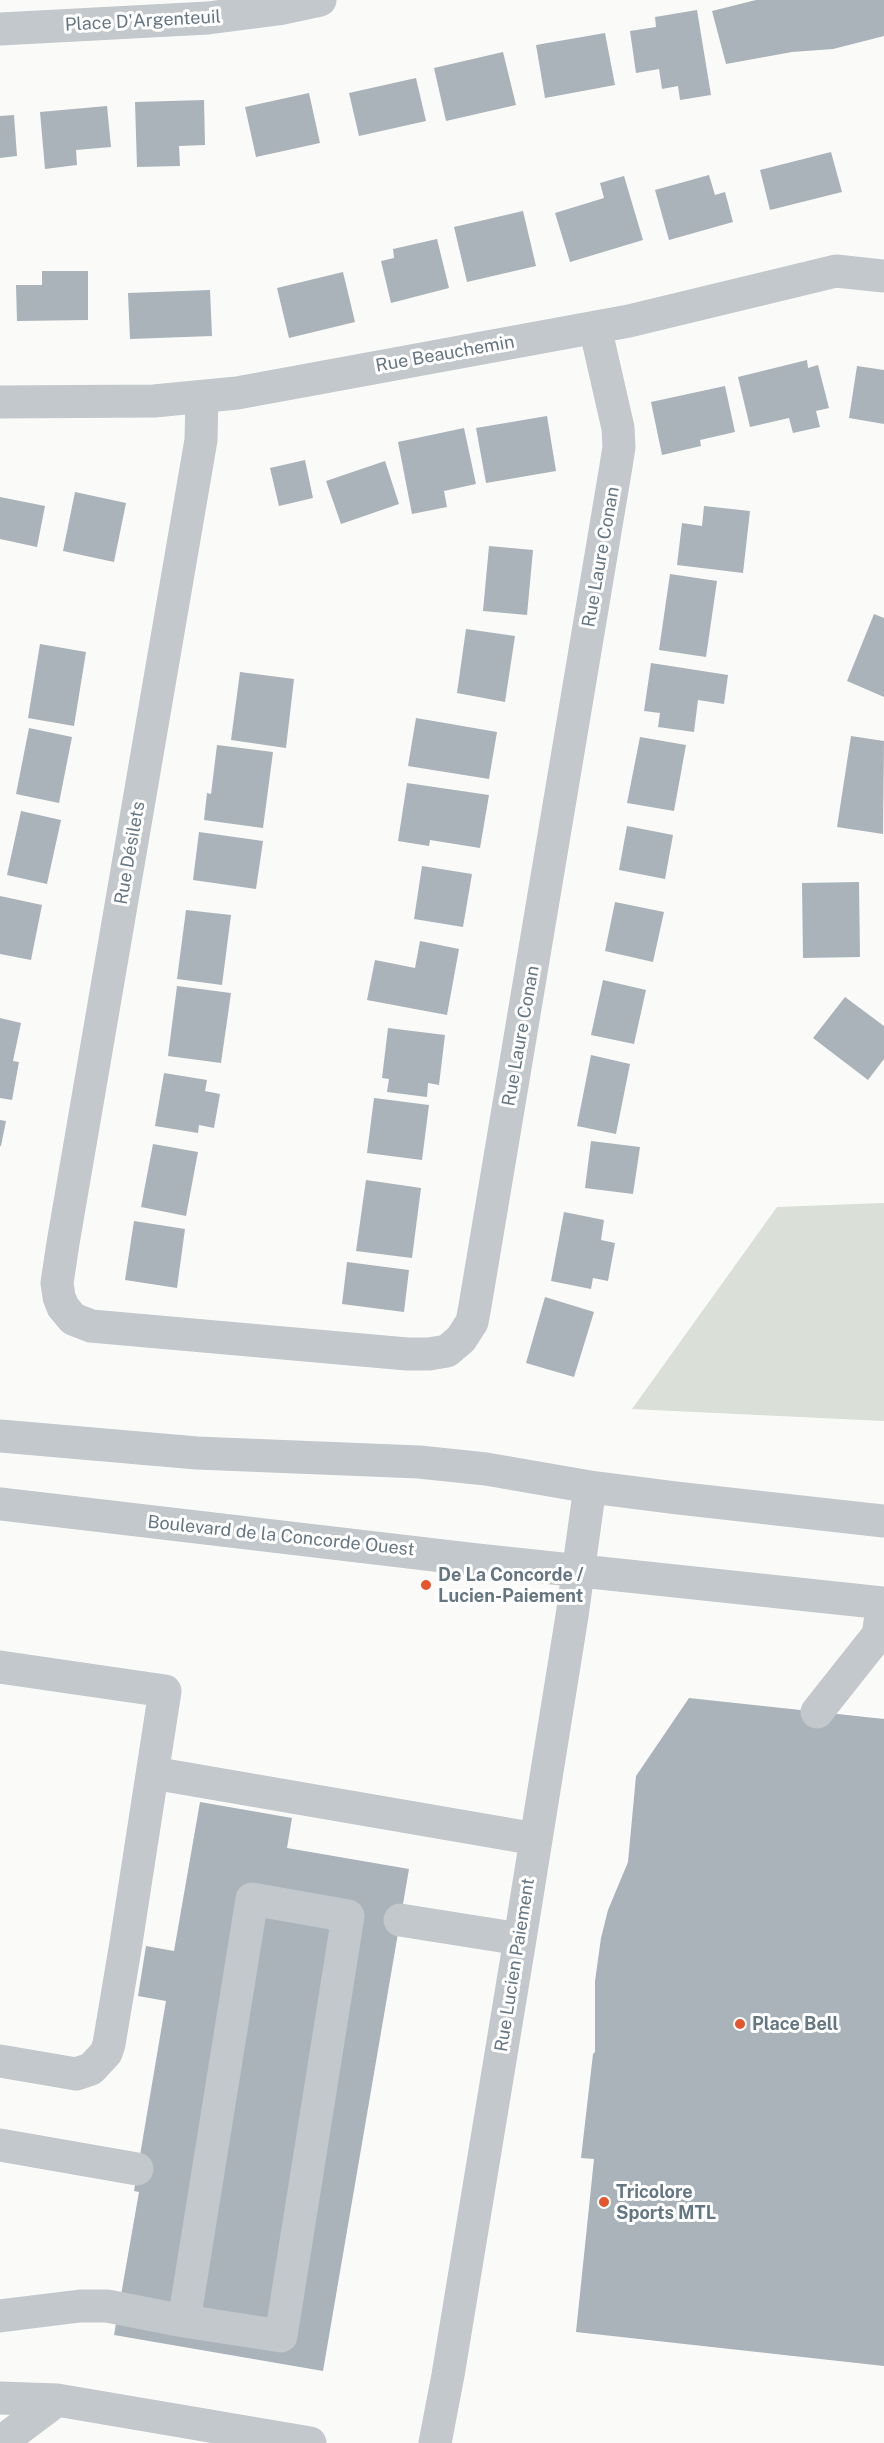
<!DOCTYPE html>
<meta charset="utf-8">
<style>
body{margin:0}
canvas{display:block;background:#fafaf8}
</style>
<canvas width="884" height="2443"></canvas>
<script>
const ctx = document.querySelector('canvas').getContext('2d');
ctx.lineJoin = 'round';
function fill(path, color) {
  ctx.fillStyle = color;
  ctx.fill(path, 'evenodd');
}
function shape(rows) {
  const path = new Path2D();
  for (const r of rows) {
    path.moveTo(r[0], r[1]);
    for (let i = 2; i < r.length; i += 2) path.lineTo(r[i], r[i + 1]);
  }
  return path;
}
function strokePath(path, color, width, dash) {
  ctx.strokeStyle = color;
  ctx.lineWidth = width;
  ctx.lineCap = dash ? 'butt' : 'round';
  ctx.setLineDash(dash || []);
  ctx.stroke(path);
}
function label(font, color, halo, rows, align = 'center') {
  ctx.font = font + ' "Public Sans",sans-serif';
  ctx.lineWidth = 6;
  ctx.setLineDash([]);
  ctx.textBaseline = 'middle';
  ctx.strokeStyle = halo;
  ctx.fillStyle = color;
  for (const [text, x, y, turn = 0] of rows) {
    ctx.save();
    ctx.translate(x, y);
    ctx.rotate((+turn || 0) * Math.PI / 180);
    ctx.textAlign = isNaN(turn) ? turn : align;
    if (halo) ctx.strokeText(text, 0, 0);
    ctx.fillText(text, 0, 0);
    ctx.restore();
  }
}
const green = shape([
 [884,1203,884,1421,632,1409,777,1207]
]);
const building = shape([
 [756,0,884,0,884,36,833,49,792,52,726,64,712,11],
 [697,10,711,95,680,100,678,86,662,89,659,69,636,73,630,31,656,27,655,17],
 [605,33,615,85,545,98,536,45],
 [503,52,516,105,446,121,434,68],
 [416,78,426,121,359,136,349,93],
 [309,93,320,143,256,157,245,107],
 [204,100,205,145,179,146,180,166,137,167,135,102],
 [107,106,111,147,76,150,77,165,45,169,40,112],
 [14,115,17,156,0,158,0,116],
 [831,152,842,192,770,210,760,170],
 [709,175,715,195,725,192,733,222,669,240,655,190],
 [624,176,643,240,570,262,555,213,604,198,600,183],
 [523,211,536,266,467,282,454,227],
 [437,239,449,288,391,303,381,261,394,258,393,249],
 [42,271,88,271,88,320,17,321,16,285,42,285],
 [343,272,355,322,289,338,277,288],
 [210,290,212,336,130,339,128,293],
 [807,360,808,368,818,365,829,408,816,411,820,427,793,433,789,418,750,427,738,377],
 [857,366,884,370,884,424,849,418],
 [725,386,735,432,700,440,701,446,662,455,651,402],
 [547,416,556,471,486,483,476,428],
 [464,428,476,484,444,491,447,507,412,514,398,442],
 [305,460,313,498,279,506,270,468],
 [385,461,399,504,341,524,326,481],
 [75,492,126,503,114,562,63,551],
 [0,497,45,506,37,547,0,539],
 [704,506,750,511,743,573,677,565,682,523,702,526],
 [489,546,533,550,527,615,483,611],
 [670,574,717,581,706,657,659,650],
 [874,614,884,618,884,697,847,681],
 [466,629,515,636,505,702,457,693],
 [40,644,86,652,74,726,28,718],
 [651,663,728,675,724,704,698,700,694,732,658,727,660,713,644,711],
 [240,672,294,679,286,748,231,740],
 [416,718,497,732,489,779,408,766],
 [29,728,72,737,59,803,16,794],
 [851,736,884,741,883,834,837,827],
 [640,737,686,745,674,811,627,803],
 [217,745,273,752,263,828,204,820,207,793,211,794],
 [407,783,489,795,480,848,430,840,429,846,398,841],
 [21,811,61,820,47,884,7,875],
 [627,826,673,835,665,879,619,870],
 [199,832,263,841,256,889,193,880],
 [422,866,472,874,463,927,414,919],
 [859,882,860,957,803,958,802,883],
 [0,896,42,905,31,960,0,954],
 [615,902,664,912,653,962,605,951],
 [186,910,231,915,222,985,177,979],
 [420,941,459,949,447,1015,367,1000,375,960,415,968],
 [603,980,646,990,634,1044,591,1035],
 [177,986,231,993,221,1063,168,1056],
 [845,997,884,1026,884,1059,868,1080,813,1038],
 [0,1018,21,1023,13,1061,19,1062,12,1100,0,1098],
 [388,1028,445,1035,439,1085,428,1083,427,1097,387,1092,389,1079,382,1078],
 [591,1055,630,1064,616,1134,577,1126],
 [164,1073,207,1080,205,1091,220,1094,214,1128,199,1125,198,1133,155,1126],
 [374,1098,429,1105,422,1160,367,1153],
 [0,1120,6,1121,1,1146,0,1146],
 [591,1141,640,1147,633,1194,585,1188],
 [153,1144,198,1152,186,1216,141,1207],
 [366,1180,421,1188,412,1258,356,1251],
 [564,1212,604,1220,601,1240,615,1243,608,1281,593,1278,591,1289,551,1281],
 [134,1221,185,1229,177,1288,125,1280],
 [347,1262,409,1270,404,1312,342,1304],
 [545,1297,594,1312,574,1377,526,1363],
 [689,1698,884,1719,884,2366,576,2332,594,2159,581,2158,593,2054,595,2052,595,1981,601,1938,608,1910,628,1862,636,1776],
 [200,1802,292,1818,287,1848,409,1869,323,2371,114,2335,139,2192,134,2191,166,2001,138,1996,146,1946,174,1951]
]);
const minor = shape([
 [0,29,208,18,278,9,320,0],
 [202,397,201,440,63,1243,57,1283,59,1297,63,1307,73,1319,91,1326,407,1354,429,1354,447,1351,461,1339,472,1322,475,1306,616,466,619,447,618,428,595,327],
 [0,402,154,401,237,393,629,321,836,271,884,276],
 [0,1436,197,1453,419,1462,486,1469,590,1487,677,1498,884,1521],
 [0,1504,477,1560,884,1603],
 [0,1667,165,1691,126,1943,109,2044,106,2053,91,2069,76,2074,0,2061],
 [817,1712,878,1635,883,1603],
 [153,1773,536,1839],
 [400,1920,520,1939],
 [0,2145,137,2169],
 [0,2316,80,2306,107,2306,184,2321,281,2336,348,1916,252,1899,184,2321],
 [0,2398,57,2400,310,2443],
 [0,2443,57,2400],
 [435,2443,448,2375,520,1939,572,1616,590,1487]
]);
const markers = [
 [426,1585,6,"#e4572e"],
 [740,2024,6,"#e4572e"],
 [604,2202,6,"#e4572e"]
];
const streetNames = [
 ["Place D'Argenteuil",143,21,-3],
 ["Rue Beauchemin",445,354,-10],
 ["Rue Laure Conan",601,557,-80],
 ["Rue Désilets",130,853,-80],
 ["Rue Laure Conan",521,1036,-80],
 ["Boulevard de la Concorde Ouest",281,1536,6],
 ["Rue Lucien Paiement",515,1965,-81]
];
const poiNames = [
 ["De La Concorde /",438,1575],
 ["Lucien-Paiement",438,1596],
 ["Place Bell",752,2024],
 ["Tricolore",616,2192],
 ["Sports MTL",616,2213]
];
fill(green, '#dadfd7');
fill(building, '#aab3b9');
strokePath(minor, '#c3c8cc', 33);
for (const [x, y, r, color] of markers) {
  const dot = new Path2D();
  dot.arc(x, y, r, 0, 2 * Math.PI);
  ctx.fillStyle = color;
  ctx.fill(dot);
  strokePath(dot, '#fff', 2);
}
label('18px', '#657683', '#fff', streetNames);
label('bold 18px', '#657683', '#fff', poiNames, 'left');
</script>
